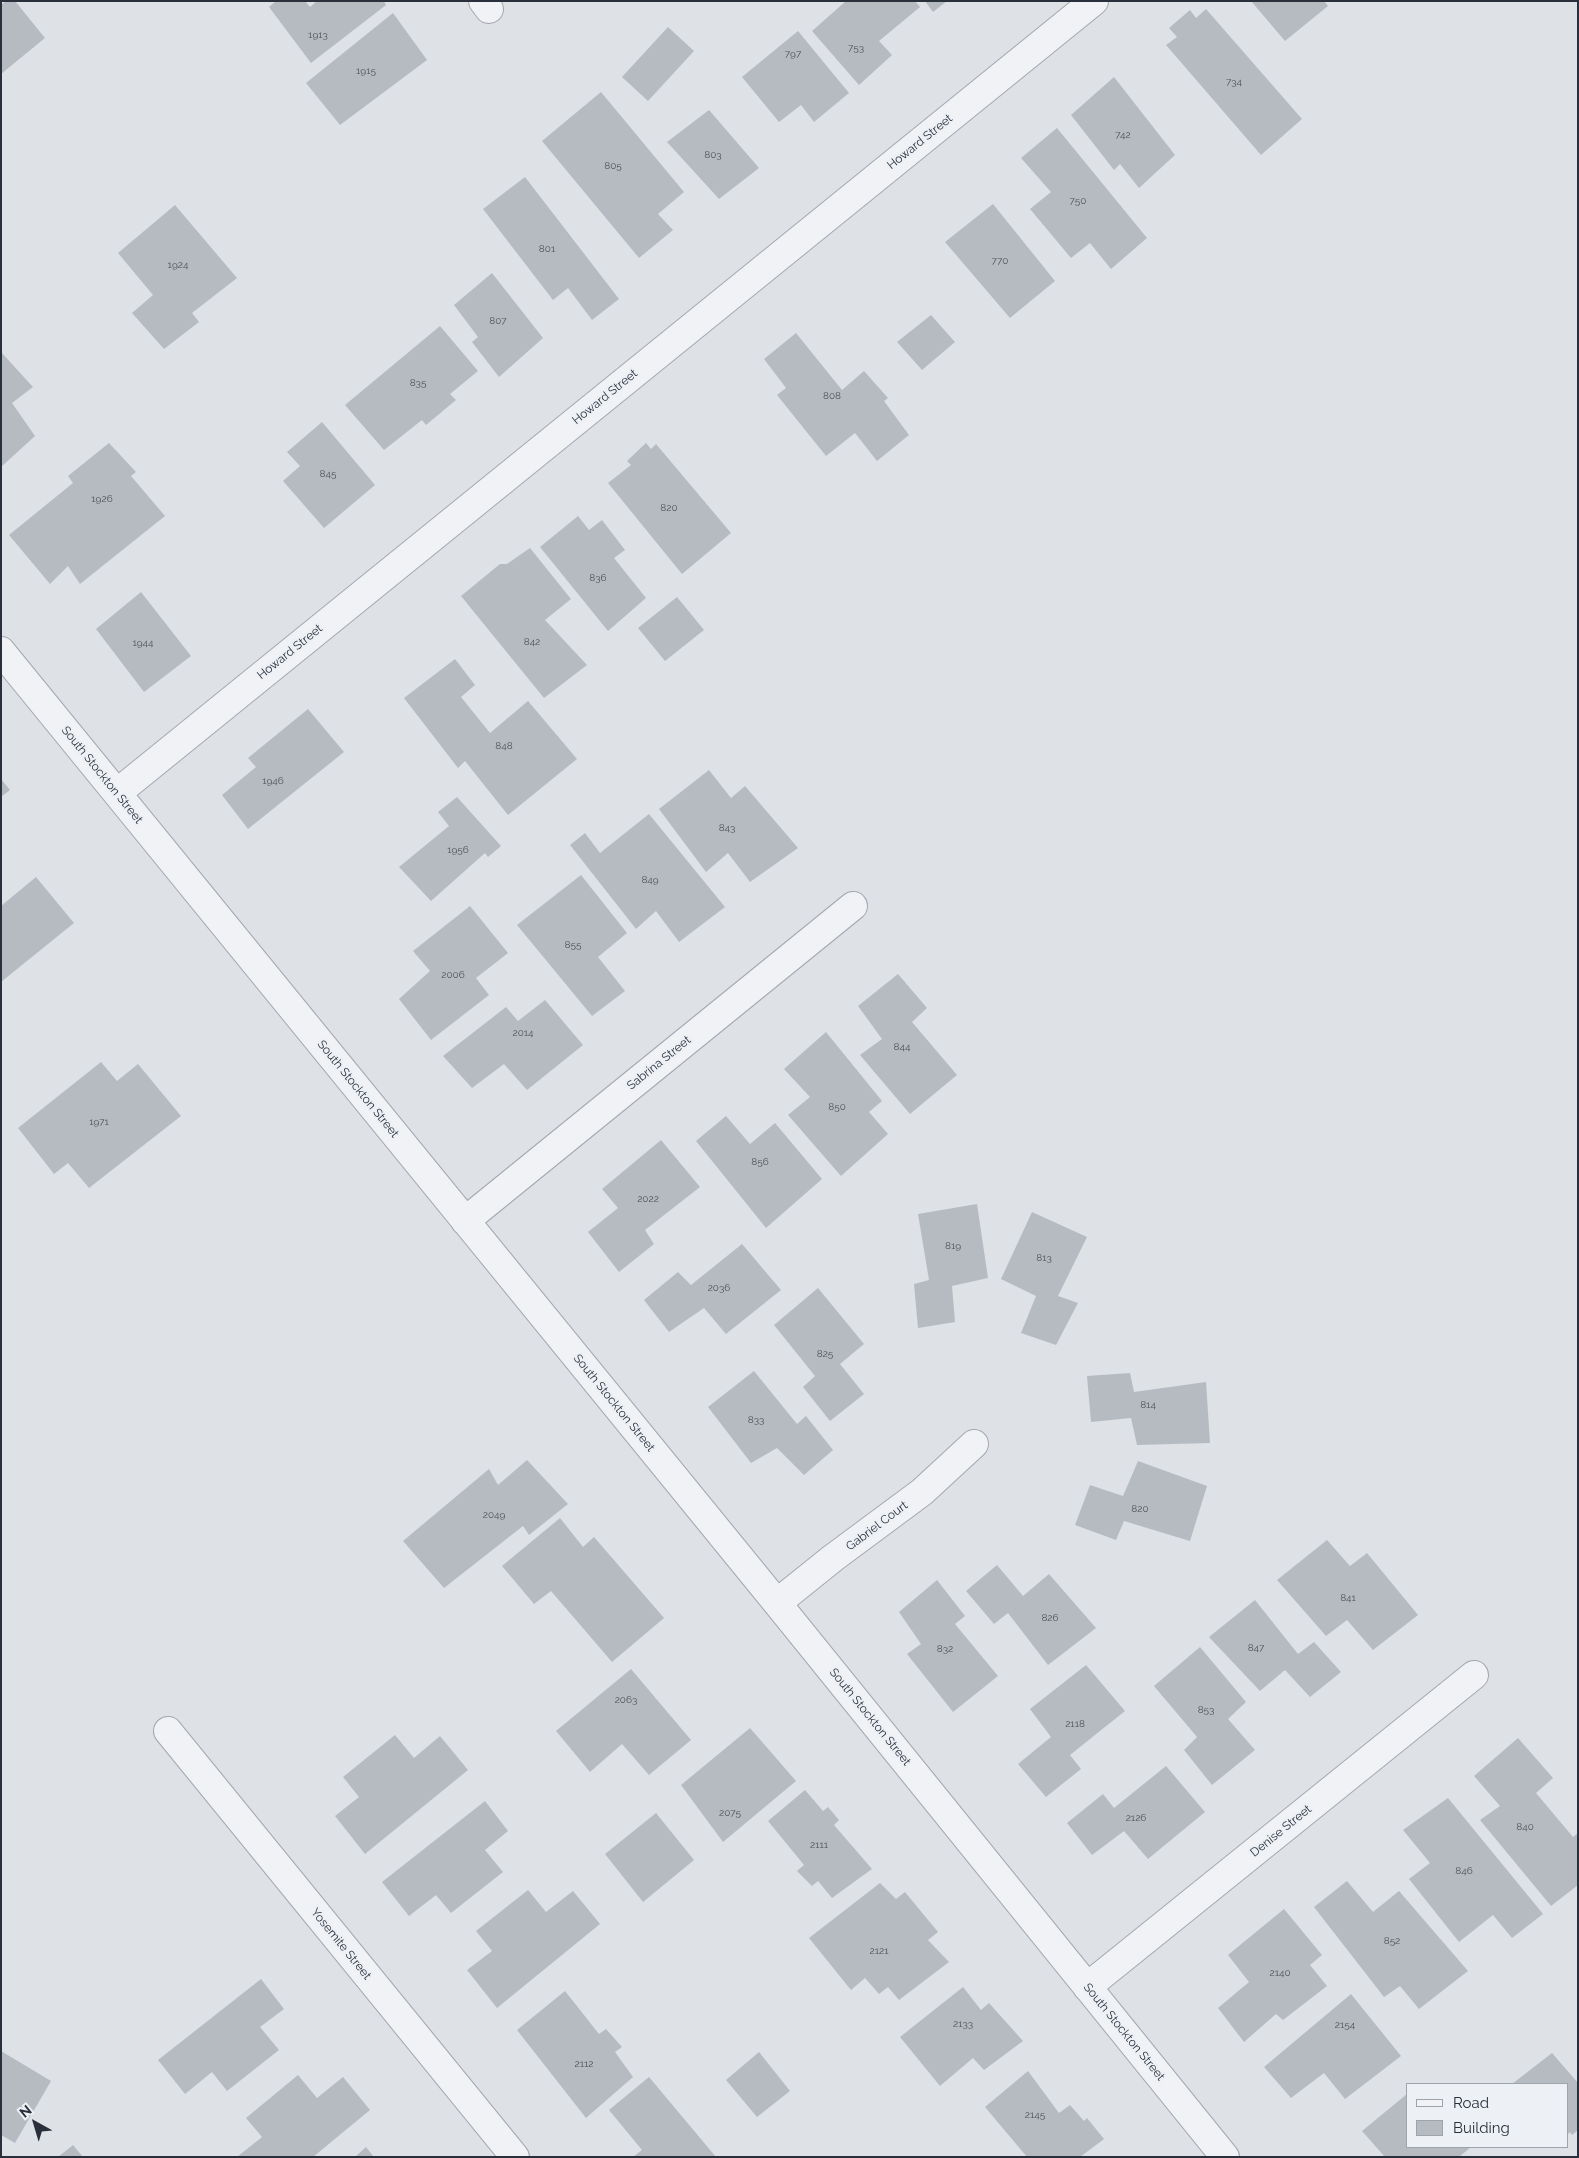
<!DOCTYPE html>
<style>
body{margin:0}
#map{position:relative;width:1579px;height:2158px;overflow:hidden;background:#dee1e6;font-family:Raleway,sans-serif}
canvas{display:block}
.frame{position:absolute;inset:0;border:2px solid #29303b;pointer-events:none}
.legend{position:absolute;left:1406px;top:2083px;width:162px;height:65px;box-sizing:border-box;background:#edf0f4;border:1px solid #9fa3aa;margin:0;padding:6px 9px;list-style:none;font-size:15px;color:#29303b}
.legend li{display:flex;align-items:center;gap:10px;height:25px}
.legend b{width:25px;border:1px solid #9fa3aa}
.north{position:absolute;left:10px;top:2098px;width:50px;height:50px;-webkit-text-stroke:4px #edf0f4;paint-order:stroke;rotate:321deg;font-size:14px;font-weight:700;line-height:20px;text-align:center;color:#29303b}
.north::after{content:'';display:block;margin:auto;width:18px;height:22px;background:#29303b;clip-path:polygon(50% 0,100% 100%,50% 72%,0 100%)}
</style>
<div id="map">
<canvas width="1579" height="2158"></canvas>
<div class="frame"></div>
<ul class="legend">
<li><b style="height:6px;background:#f0f2f5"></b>Road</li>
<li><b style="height:14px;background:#b6bbc2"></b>Building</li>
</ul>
<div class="north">N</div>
</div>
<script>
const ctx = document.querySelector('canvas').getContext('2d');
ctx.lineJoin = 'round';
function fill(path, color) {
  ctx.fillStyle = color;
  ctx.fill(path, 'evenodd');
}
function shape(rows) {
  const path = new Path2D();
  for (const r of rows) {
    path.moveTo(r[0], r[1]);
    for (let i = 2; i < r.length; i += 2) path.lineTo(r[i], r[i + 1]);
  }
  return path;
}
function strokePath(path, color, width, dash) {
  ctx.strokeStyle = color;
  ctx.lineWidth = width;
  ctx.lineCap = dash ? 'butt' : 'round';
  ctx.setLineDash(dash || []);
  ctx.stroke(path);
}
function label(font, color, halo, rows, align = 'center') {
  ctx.font = font + ' Raleway,sans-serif';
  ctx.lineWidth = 4.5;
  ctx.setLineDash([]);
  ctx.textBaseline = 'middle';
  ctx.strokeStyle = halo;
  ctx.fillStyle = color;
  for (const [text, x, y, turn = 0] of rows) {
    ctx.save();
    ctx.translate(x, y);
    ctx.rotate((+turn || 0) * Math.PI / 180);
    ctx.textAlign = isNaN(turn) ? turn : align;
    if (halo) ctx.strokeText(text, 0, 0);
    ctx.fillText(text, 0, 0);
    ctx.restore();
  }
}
const building = shape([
 [6,1,15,1,45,38,1,74,1,5],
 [276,1,305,1,310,7,317,1,384,1,386,5,311,63,269,7],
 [846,1,915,1,920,7,879,41,892,55,859,85,812,31],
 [925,1,947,1,933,12],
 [1251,1,1324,1,1328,6,1285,41],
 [1206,9,1302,119,1261,155,1166,45,1177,37,1169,28,1190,10,1196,18],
 [393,13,427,60,340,125,306,83],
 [668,27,694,51,648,101,622,77],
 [798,31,849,93,814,122,801,105,779,122,742,77],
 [1114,77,1175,155,1139,188,1120,164,1114,170,1071,115],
 [601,92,684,192,658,214,673,230,639,258,542,141],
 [709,110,759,168,719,199,667,142],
 [1057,128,1147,238,1111,269,1090,243,1071,258,1030,209,1051,192,1021,158],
 [525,177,619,299,592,320,568,288,553,300,483,209],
 [993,204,1055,281,1010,318,945,242],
 [175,205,237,278,192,313,199,322,164,349,132,313,153,295,118,253],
 [492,273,543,338,499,377,472,342,478,337,454,305],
 [931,315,955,342,922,370,897,342],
 [440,326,478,371,450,394,456,400,426,425,422,420,384,450,345,405],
 [796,333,842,390,864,371,888,398,884,401,909,435,877,461,855,433,826,456,777,395,786,388,764,359],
 [1,352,33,387,12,403,35,436,1,467],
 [322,422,375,485,324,528,283,481,300,466,287,452],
 [109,443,136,472,131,476,165,516,80,584,68,566,50,584,9,535,73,483,68,476],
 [646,443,651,449,656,444,731,533,682,574,608,483,631,465,627,461],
 [578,516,589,530,602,520,625,550,614,558,646,598,608,631,540,547],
 [530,548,571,599,545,620,587,665,544,698,461,596,500,564,507,564],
 [141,592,191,656,144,692,96,629],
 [677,597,704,630,665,661,638,628],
 [455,659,475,685,461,697,490,733,528,701,577,759,508,815,465,761,458,768,404,698],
 [308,709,344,752,248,829,222,795,256,767,248,758],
 [709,770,731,798,745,786,798,848,750,882,728,853,706,872,659,809],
 [1,779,10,790,1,797],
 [457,797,501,846,488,857,485,853,431,901,399,867,449,826,438,812],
 [649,814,725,907,679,942,656,911,636,929,570,845,585,833,600,853],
 [581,875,627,933,598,957,625,991,592,1016,517,925],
 [36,877,74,923,1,982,1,906],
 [470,906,508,953,476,978,489,995,431,1040,399,999,430,971,413,951],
 [898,974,927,1008,912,1022,957,1075,910,1114,860,1055,882,1039,858,1006],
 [545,1000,583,1045,527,1090,504,1064,472,1088,443,1056,506,1007,518,1021],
 [826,1032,882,1101,869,1112,888,1134,841,1176,788,1115,810,1097,784,1069],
 [101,1062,117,1081,138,1064,181,1116,89,1188,68,1163,54,1174,18,1128],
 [726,1116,750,1144,775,1123,822,1179,766,1228,696,1141],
 [661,1140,700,1187,645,1230,654,1244,619,1272,588,1232,618,1208,602,1189],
 [977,1204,988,1278,952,1286,955,1322,918,1328,914,1284,929,1280,918,1214],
 [1032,1212,1087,1237,1058,1296,1078,1303,1056,1345,1021,1333,1036,1296,1001,1279],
 [742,1244,781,1290,726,1334,704,1308,669,1332,644,1300,678,1272,691,1285],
 [818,1288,864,1344,840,1364,864,1394,830,1421,803,1387,815,1376,774,1325],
 [754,1371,797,1424,806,1416,833,1450,804,1475,777,1448,751,1463,708,1407],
 [1130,1373,1134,1392,1206,1382,1210,1443,1137,1445,1131,1418,1091,1422,1087,1376],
 [527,1460,568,1504,529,1535,523,1526,444,1588,403,1541,489,1469,498,1485],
 [1138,1461,1207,1486,1190,1541,1124,1521,1116,1540,1075,1525,1090,1485,1123,1496],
 [560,1518,583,1547,594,1537,664,1618,612,1662,551,1591,534,1604,502,1566],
 [1327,1540,1350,1566,1367,1553,1418,1615,1373,1650,1347,1620,1326,1636,1277,1580],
 [997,1565,1023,1596,1049,1574,1096,1628,1048,1665,1008,1613,994,1624,966,1591],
 [937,1580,965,1616,955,1624,998,1676,953,1712,907,1654,921,1644,899,1612],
 [1255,1600,1298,1654,1314,1642,1341,1672,1310,1697,1285,1670,1260,1691,1209,1637],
 [1200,1647,1246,1702,1228,1719,1255,1750,1212,1785,1184,1750,1197,1737,1154,1686],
 [1086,1665,1125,1711,1070,1755,1081,1769,1046,1797,1018,1764,1051,1737,1030,1709],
 [631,1669,691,1740,649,1775,622,1744,590,1772,556,1731],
 [750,1728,796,1781,723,1842,681,1785],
 [395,1735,414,1758,440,1736,468,1770,365,1854,335,1816,359,1797,343,1777],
 [1518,1738,1553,1778,1536,1793,1573,1837,1578,1833,1578,1885,1551,1906,1480,1820,1500,1806,1474,1776],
 [1166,1766,1205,1812,1148,1859,1124,1831,1092,1855,1067,1823,1103,1794,1114,1808],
 [805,1790,823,1811,828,1807,839,1820,834,1825,872,1869,832,1898,818,1881,812,1886,797,1871,804,1865,768,1821],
 [1448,1798,1543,1914,1512,1938,1493,1915,1459,1942,1409,1879,1430,1863,1403,1830],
 [485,1801,508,1831,485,1850,503,1872,451,1913,436,1895,409,1916,382,1882],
 [656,1813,694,1860,643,1902,605,1854],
 [1347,1881,1373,1912,1399,1891,1468,1971,1419,2009,1400,1986,1384,1997,1314,1907],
 [880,1883,896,1899,905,1892,938,1932,928,1940,949,1962,899,2000,888,1987,879,1994,865,1978,851,1990,809,1938],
 [528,1890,546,1912,573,1891,600,1924,497,2008,467,1970,492,1951,476,1931],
 [1284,1909,1322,1955,1310,1965,1327,1986,1283,2020,1276,2014,1244,2042,1218,2008,1249,1982,1228,1955],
 [261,1979,284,2009,260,2027,279,2050,227,2091,212,2072,185,2094,158,2060],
 [963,1987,981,2010,989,2003,1023,2041,984,2070,973,2058,940,2086,900,2037],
 [565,1991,599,2034,606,2029,622,2047,615,2052,633,2077,586,2118,517,2030],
 [1351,1994,1401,2056,1345,2099,1324,2073,1291,2098,1264,2067],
 [1,2051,51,2081,15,2143,1,2135],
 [759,2052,790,2091,757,2117,726,2080],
 [1552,2053,1578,2083,1578,2130,1572,2135,1570,2132,1568,2134,1568,2084,1512,2084],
 [1028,2071,1059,2113,1070,2105,1084,2121,1087,2118,1104,2139,1080,2157,1027,2157,985,2107],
 [298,2075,317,2098,343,2077,370,2110,313,2157,237,2157,262,2137,246,2118],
 [649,2077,716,2157,633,2157,642,2150,609,2110],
 [1407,2094,1408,2147,1471,2147,1459,2157,1385,2157,1362,2131],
 [73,2145,83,2157,58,2157],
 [366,2147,374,2157,355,2157]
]);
const minor = shape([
 [483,1,489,9],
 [1,651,777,1603,1225,2157],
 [117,793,1094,1],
 [465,1221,853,906],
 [777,1603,833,1558,922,1492,974,1444],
 [168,1731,515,2157],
 [1087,1987,1474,1675]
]);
const numberNames = [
 ["1913",318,35],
 ["753",856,48],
 ["797",793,54],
 ["1915",366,71],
 ["734",1234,82],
 ["742",1123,135],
 ["803",713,155],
 ["805",613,166],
 ["750",1078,201],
 ["801",547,249],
 ["770",1000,261],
 ["1924",178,265],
 ["807",498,321],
 ["835",418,383],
 ["808",832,396],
 ["845",328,474],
 ["1926",102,499],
 ["820",669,508],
 ["836",598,578],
 ["842",532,642],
 ["1944",143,643],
 ["848",504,746],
 ["1946",273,781],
 ["843",727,828],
 ["1956",458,850],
 ["849",650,880],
 ["855",573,945],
 ["2006",453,975],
 ["2014",523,1033],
 ["844",902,1047],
 ["850",837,1107],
 ["1971",99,1122],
 ["856",760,1162],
 ["2022",648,1199],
 ["819",953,1246],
 ["813",1044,1258],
 ["2036",719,1288],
 ["825",825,1354],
 ["814",1148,1405],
 ["833",756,1420],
 ["820",1140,1509],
 ["2049",494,1515],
 ["841",1348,1598],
 ["826",1050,1618],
 ["847",1256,1648],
 ["832",945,1649],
 ["2063",626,1700],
 ["853",1206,1710],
 ["2118",1075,1724],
 ["2075",730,1813],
 ["2126",1136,1818],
 ["840",1525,1827],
 ["2111",819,1845],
 ["846",1464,1871],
 ["852",1392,1941],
 ["2121",879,1951],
 ["2140",1280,1973],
 ["2133",963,2024],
 ["2154",1345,2025],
 ["2112",584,2064],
 ["2145",1035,2115]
];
const streetNames = [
 ["Howard Street",920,142,-39],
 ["Howard Street",605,397,-39],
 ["Howard Street",290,652,-39],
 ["South Stockton Street",102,775,51],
 ["Sabrina Street",659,1063,-39],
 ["South Stockton Street",358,1089,51],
 ["South Stockton Street",614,1403,51],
 ["Gabriel Court",877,1526,-37],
 ["South Stockton Street",870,1717,51],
 ["Denise Street",1281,1831,-39],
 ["Yosemite Street",341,1944,51],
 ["South Stockton Street",1124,2032,51]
];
fill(building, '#b6bbc2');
strokePath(minor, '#a4a8af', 30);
strokePath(minor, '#f0f2f5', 28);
label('10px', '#4c535d', null, numberNames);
label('12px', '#29303b', '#edf0f4', streetNames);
</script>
